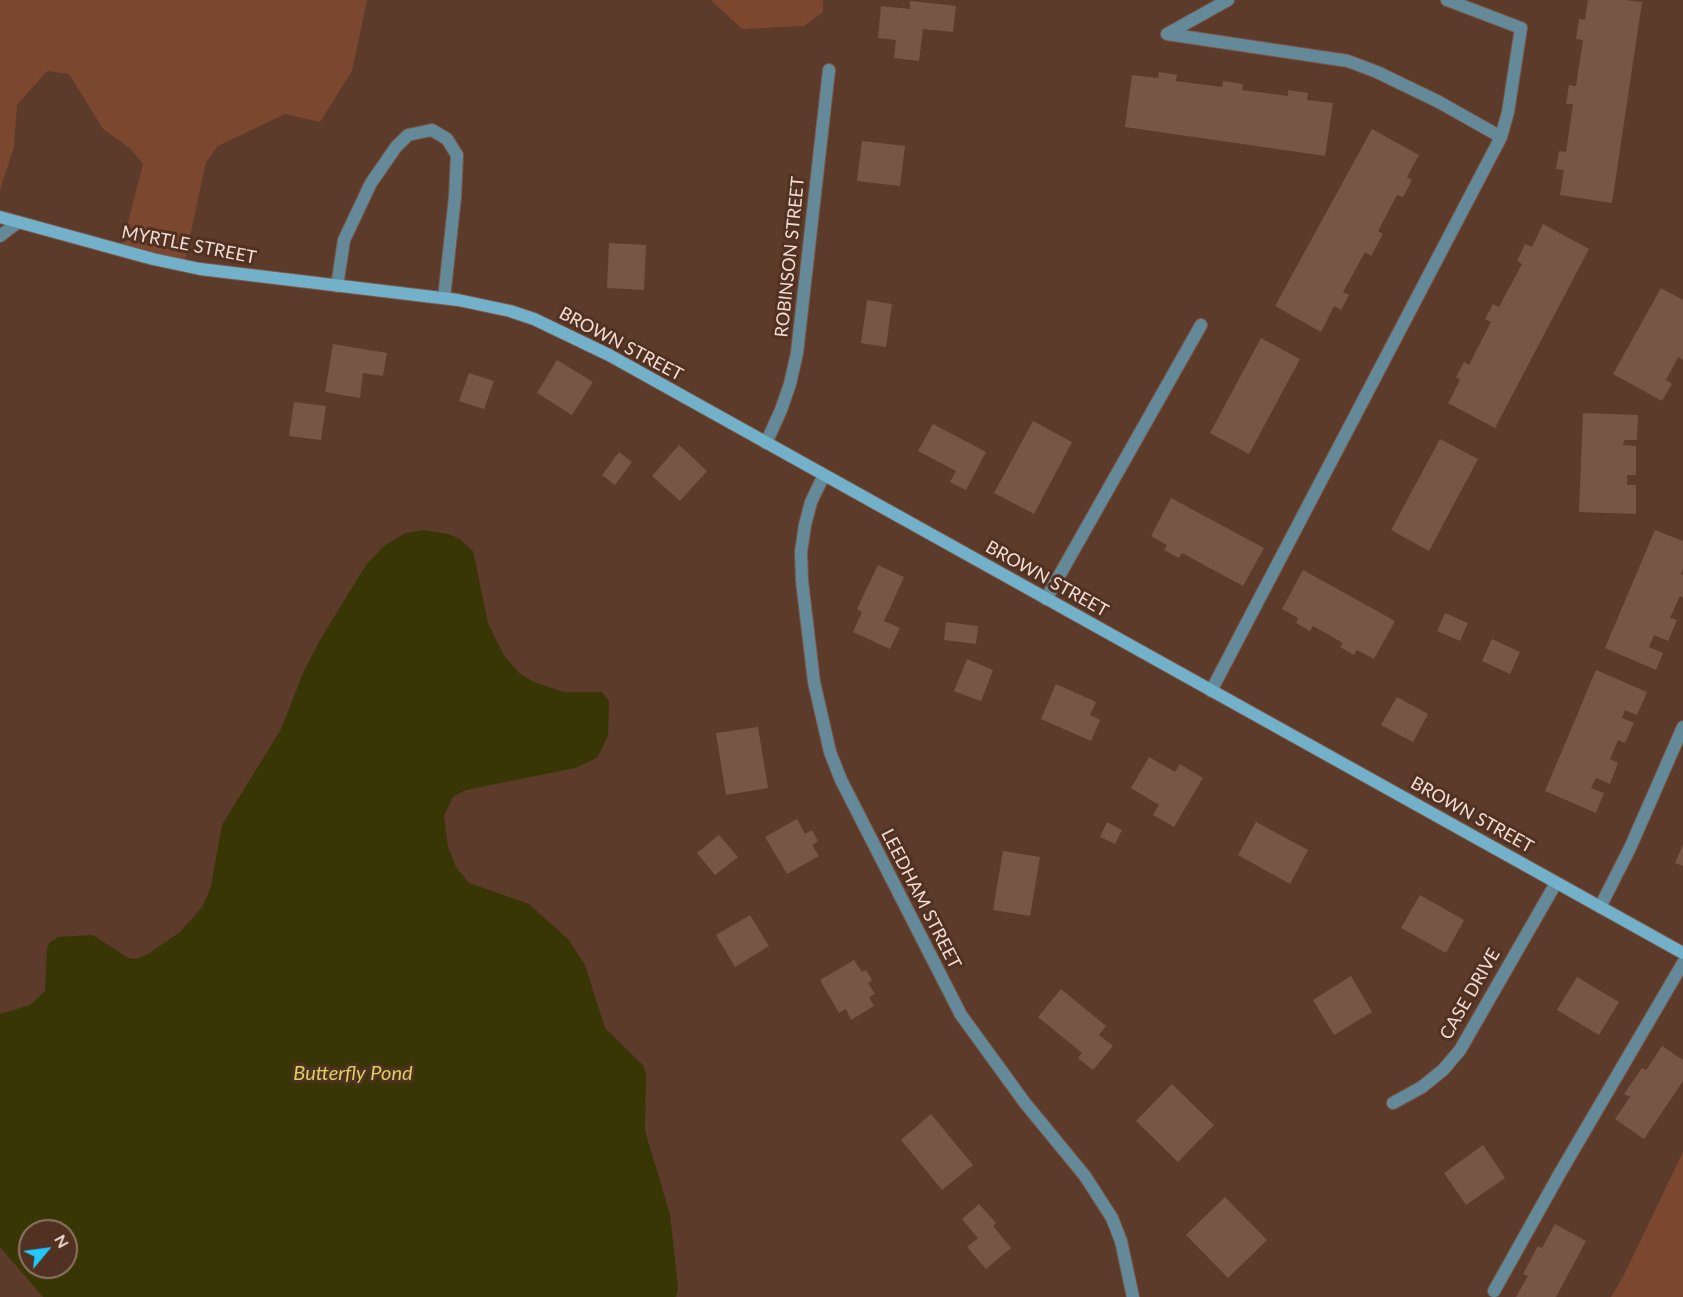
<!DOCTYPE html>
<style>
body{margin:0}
#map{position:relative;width:1683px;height:1297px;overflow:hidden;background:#5c3b2b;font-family:Lato,sans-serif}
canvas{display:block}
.north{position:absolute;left:18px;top:1219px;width:60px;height:60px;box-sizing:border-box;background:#513121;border:2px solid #917568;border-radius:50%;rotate:61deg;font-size:16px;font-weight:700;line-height:24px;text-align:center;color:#f1dcd3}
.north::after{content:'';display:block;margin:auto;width:21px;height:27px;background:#22c9fd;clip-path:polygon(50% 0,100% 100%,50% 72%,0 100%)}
</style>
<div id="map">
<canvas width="1683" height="1297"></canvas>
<div class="north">N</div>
</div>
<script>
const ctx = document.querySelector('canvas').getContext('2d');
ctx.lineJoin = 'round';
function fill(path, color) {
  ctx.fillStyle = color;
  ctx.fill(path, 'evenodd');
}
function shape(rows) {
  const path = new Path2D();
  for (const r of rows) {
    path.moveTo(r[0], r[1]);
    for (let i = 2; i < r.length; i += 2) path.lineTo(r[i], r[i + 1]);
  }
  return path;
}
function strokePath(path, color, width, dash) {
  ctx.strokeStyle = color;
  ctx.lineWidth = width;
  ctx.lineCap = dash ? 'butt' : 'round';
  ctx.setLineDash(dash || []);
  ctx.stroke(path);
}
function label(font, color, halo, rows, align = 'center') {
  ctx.font = font + ' Lato,sans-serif';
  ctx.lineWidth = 6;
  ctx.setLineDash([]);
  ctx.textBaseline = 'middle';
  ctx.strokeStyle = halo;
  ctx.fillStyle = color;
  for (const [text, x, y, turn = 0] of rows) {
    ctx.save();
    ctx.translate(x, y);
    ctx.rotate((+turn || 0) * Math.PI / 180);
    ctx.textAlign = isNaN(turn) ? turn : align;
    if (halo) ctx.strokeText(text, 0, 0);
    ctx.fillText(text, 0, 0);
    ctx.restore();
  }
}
const green = shape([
 [0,0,367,0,352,71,320,122,285,114,218,146,206,162,184,265,121,249,143,164,131,149,103,129,69,74,47,71,17,105,14,147,0,190],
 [711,0,823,0,823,12,804,26,742,29],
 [1683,1152,1683,1297,1611,1297,1623,1277]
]);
const water = shape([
 [423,530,448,534,460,539,473,551,488,623,503,654,519,673,534,682,564,692,602,692,609,701,608,736,597,758,575,768,466,790,453,797,444,816,448,847,456,867,469,883,529,904,568,939,585,965,605,1028,643,1065,646,1074,645,1131,670,1214,678,1287,676,1297,43,1297,0,1247,0,1014,30,1005,45,991,47,949,49,943,58,937,93,935,128,958,136,959,148,954,180,932,203,906,211,886,222,825,281,729,304,671,320,640,366,565,385,545,406,533],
 [30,1231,66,1231,66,1267,30,1267]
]);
const building = shape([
 [1588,0,1626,0,1642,2,1612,203,1560,195,1564,170,1556,169,1559,151,1566,152,1573,104,1566,104,1569,85,1576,86,1583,40,1576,39,1579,19,1585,20],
 [910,1,956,6,953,32,923,29,919,61,894,58,896,40,878,38,881,6,910,9],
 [1159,72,1177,75,1176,81,1222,87,1223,81,1243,84,1242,90,1288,96,1288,90,1308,93,1307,100,1333,103,1325,156,1125,127,1132,75,1158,78],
 [1372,129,1419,155,1407,177,1412,180,1403,197,1397,195,1378,231,1383,234,1371,256,1365,252,1343,292,1349,295,1341,310,1334,306,1321,332,1275,306],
 [862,141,905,146,900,186,857,181],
 [1543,224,1589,249,1495,428,1448,403,1460,380,1456,377,1464,362,1469,365,1491,322,1485,319,1493,304,1499,307,1522,264,1517,261,1525,244,1532,247],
 [609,243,646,245,644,290,607,288],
 [1661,288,1683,300,1683,360,1678,357,1666,380,1672,384,1662,401,1613,374],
 [867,300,892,304,886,347,861,343],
 [1261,338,1300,359,1249,454,1210,433],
 [333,344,387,353,383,376,363,373,360,398,325,392],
 [557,360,593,382,572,415,537,393],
 [469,373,494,381,484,409,459,401],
 [294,402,326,406,321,440,289,436],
 [1583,413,1638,415,1637,440,1624,440,1623,445,1636,446,1636,475,1627,475,1627,485,1636,485,1636,514,1579,512],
 [1033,421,1072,442,1034,514,994,493],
 [933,424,986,452,966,490,950,482,956,471,918,451],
 [1440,439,1478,459,1429,551,1391,530],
 [679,445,707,471,680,501,652,476],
 [619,452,632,462,615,485,602,475],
 [1171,498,1264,548,1243,586,1182,553,1179,558,1164,550,1167,545,1151,536],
 [1655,530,1683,541,1683,569,1681,574,1683,575,1683,598,1680,596,1670,618,1677,620,1668,641,1654,635,1649,647,1663,653,1656,670,1605,648],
 [878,565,904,577,884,621,900,628,890,649,853,632,862,612,857,609],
 [1303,570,1395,621,1374,659,1357,650,1354,655,1340,647,1343,643,1313,626,1310,631,1296,623,1298,618,1282,609],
 [1445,613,1468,623,1460,641,1437,631],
 [946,622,978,626,976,644,944,640],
 [1492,639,1520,652,1510,674,1482,661],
 [967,659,993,670,981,701,954,691],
 [1596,670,1647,692,1637,715,1625,710,1622,718,1634,723,1625,743,1618,740,1610,759,1618,763,1610,784,1596,778,1591,788,1604,793,1596,813,1545,791],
 [1056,684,1096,702,1090,715,1100,720,1091,741,1041,719],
 [1397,697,1428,714,1413,742,1381,725],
 [758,727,768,788,726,795,716,733],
 [1149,757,1175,772,1180,764,1203,778,1174,827,1153,815,1159,805,1131,788],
 [797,819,805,834,812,830,818,841,812,845,819,856,787,874,765,837],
 [1107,822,1122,830,1115,844,1100,837],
 [1256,822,1308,850,1290,884,1238,855],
 [719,835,738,857,715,875,697,853],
 [1683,844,1683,866,1675,863],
 [1003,851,1040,857,1030,916,993,910],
 [1420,895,1464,920,1446,953,1401,928],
 [750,915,769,946,735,967,716,935],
 [854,960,862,972,866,970,872,980,868,983,875,994,869,997,874,1006,851,1020,846,1009,839,1013,820,980],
 [1351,976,1372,1012,1334,1035,1313,1000],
 [1577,977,1619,1002,1599,1035,1557,1010],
 [1061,989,1106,1026,1099,1035,1113,1046,1093,1070,1078,1058,1082,1053,1038,1017],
 [1662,1046,1683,1060,1683,1081,1644,1139,1615,1119,1630,1097,1624,1094,1642,1068,1646,1070],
 [1172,1084,1214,1125,1178,1162,1136,1121],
 [931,1114,973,1165,942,1190,901,1140],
 [1483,1145,1505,1178,1466,1205,1444,1173],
 [1225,1197,1267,1240,1228,1278,1186,1235],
 [979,1204,996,1223,993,1226,1011,1248,986,1269,967,1247,978,1238,962,1219],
 [1555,1224,1586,1241,1556,1297,1516,1297,1528,1276,1523,1274,1538,1246,1542,1248]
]);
const lane = shape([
 [1228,0,1167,34,1348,61,1377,72,1439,102,1501,137],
 [337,286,344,240,371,183,396,147,408,135,432,130,447,139,457,155,455,197,444,298],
 [1046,599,1201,325],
 [1211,691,1501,137,1508,112,1521,28,1447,0],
 [1600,907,1630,848,1683,727],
 [1494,1291,1560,1173,1683,963]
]);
const street = shape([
 [0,236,18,222],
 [766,443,781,410,790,384,797,353,829,70],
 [824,475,811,502,805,525,801,552,802,581,814,682,830,752,841,780,961,1015,1025,1103,1085,1176,1112,1218,1121,1241,1133,1297],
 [1393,1103,1422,1087,1443,1070,1460,1050,1556,883]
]);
const secondary = shape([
 [0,217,153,259,200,269,458,300,510,311,534,319,609,355,1683,953]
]);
const streetNames = [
 ["MYRTLE STREET",189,245,11],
 ["ROBINSON STREET",790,257,-84],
 ["BROWN STREET",621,344,28],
 ["BROWN STREET",1047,579,29],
 ["BROWN STREET",1472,815,29],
 ["LEEDHAM STREET",921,899,63],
 ["CASE DRIVE",1470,994,-60]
];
const waterNames = [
 ["Butterfly Pond",353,1074]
];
fill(green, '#7b482f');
fill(water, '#383605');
fill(building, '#785645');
strokePath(lane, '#775849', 14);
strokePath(street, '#775849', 14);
strokePath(secondary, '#775849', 14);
strokePath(lane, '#648a9a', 12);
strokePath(street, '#648a9a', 12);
strokePath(secondary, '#73b1ca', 12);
label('18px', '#f1dcd3', '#513121', streetNames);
label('italic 20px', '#d8d25e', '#513121', waterNames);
</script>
